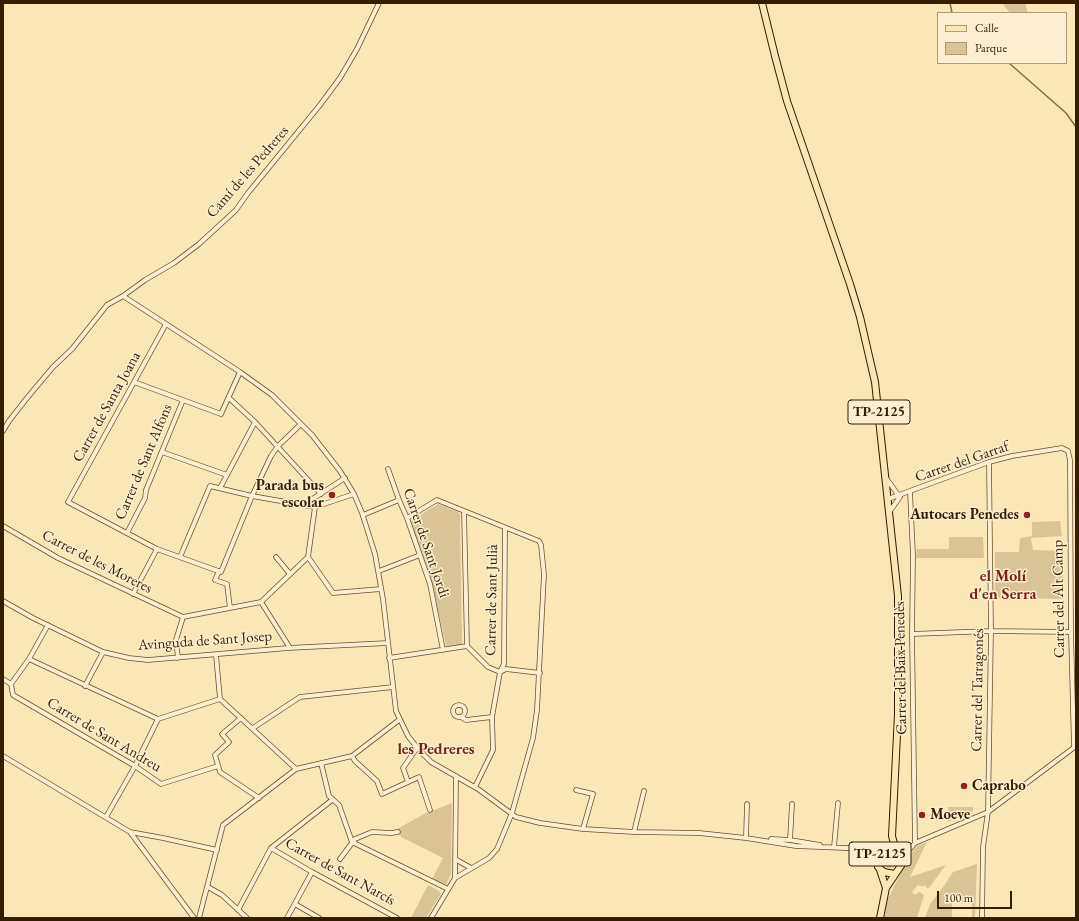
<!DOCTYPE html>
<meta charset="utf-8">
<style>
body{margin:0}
#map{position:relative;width:1079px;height:921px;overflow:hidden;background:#fbe6b5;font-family:"EB Garamond",serif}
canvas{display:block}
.frame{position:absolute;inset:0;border:4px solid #361d00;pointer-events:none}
.legend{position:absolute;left:937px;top:12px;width:130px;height:52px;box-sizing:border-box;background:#fcefcf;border:1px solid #ad9b7c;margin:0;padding:5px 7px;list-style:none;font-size:12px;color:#361d00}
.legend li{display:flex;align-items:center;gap:8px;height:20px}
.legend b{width:20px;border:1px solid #ad9b7c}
.scale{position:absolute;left:937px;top:891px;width:75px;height:18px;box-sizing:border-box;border:2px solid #361d00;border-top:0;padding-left:5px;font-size:12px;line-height:14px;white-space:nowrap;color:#361d00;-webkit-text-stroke:3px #fcefcf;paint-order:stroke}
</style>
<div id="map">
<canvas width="1079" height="921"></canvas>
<div class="frame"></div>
<ul class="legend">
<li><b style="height:5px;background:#fbe6b5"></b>Calle</li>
<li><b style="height:11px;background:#dac496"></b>Parque</li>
</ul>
<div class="scale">100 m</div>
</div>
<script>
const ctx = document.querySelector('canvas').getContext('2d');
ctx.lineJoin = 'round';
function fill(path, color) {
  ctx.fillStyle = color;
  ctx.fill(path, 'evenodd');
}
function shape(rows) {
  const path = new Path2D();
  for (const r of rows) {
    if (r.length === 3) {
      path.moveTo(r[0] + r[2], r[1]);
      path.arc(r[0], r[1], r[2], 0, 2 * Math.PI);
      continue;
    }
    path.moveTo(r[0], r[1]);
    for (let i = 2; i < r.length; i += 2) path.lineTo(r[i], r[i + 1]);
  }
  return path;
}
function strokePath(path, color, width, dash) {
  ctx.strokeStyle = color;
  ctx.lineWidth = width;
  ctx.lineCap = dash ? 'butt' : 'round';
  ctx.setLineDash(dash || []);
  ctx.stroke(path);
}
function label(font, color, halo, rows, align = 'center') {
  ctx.font = font + ' "EB Garamond",serif';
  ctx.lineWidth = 3;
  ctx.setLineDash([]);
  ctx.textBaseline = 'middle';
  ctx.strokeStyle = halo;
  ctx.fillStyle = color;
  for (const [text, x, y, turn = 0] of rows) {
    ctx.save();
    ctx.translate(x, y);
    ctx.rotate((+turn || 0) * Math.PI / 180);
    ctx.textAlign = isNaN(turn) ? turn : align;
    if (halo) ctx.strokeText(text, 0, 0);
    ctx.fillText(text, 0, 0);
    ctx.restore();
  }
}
const green = shape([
 [1002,3,1025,3,1028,13,1010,13],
 [438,504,458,512,460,515,462,643,460,646,448,647,446,645,431,579,410,523,412,520],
 [1060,521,1062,536,1031,538,1033,550,1062,551,1063,599,995,598,995,552,1019,552,1020,538,1032,536,1032,522],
 [949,537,983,537,984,558,916,558,917,549,949,549],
 [452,803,451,874,446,885,432,879,443,858,401,837,397,829,426,813],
 [948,807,973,807,973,811,948,822],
 [927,842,910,877,946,865,928,889,924,885,923,887,918,885,912,892,915,895,919,892,924,895,917,918,884,918,888,899,908,858,917,846],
 [889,861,7],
 [977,864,975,918,972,918,972,902,952,902,952,918,925,918,930,904,943,887,953,872],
 [428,885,439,891,441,894,426,918,411,918]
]);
const stream = shape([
 [950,3,952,13],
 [1009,63,1066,113,1076,127]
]);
const street = shape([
 [123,296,240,372,272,395,312,435,340,471,354,494,362,513,375,554,383,599,396,711,408,736,419,750,431,762,478,789,516,817,540,823,583,829,634,832,699,833,746,838,796,846,871,849,882,851],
 [166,324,68,502,157,549,221,572,252,496,271,456,278,446,301,424],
 [134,382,221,414,240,372],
 [229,398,255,422,321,494],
 [3,431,9,421,27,398,53,367,72,349,107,305,123,296,145,280,174,263,199,244,236,210,248,193,320,105,340,78,357,49,379,3],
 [162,452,227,475],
 [388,469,399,500,407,518,430,584,443,650],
 [886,478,899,496],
 [220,488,255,422],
 [910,492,913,555,912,634,915,843],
 [888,499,989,462,1012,456,1062,448,1068,451,1070,460,1071,632,1074,747],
 [303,505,345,478],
 [464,511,467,646],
 [890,511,900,497],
 [363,515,399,500],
 [407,518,437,500,539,541,541,545,544,574,537,710,533,738,512,813,497,849,489,858,455,878,431,918],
 [3,526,58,558,183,617],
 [127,533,145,498,146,490,183,400],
 [180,557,210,486,252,496,315,507,354,494],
 [276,557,290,574],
 [308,557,333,593,381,589],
 [219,571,215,580,227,584,230,608],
 [379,571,420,555],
 [133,594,157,549],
 [3,601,33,618,103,652,129,658,148,660,288,648,388,643],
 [261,602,290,648],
 [183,617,261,602,308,557,315,507],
 [912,634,991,631,1071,632],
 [216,655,220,699,296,769],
 [178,658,176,640,183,617],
 [389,658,467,646,488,667,500,672,506,669,540,673],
 [29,659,158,719,220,699],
 [3,679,11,684],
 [11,684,13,695,135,766,161,784,218,766],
 [11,684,29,659,48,625],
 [85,686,103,652],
 [459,711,6],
 [461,717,466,720,492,717],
 [241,718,222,734,229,742,215,755,220,772,259,798],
 [253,728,300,697,393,687],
 [3,756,130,832,194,918],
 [352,756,355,761,377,781,382,794,419,777,430,810],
 [321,763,329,796,339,805,352,842],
 [408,782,403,768,417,748],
 [475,787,493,750,492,717,500,672,504,664,505,528],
 [576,790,593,794,583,829],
 [106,817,135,766,158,719],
 [130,832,163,838,217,850],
 [634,832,644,791],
 [746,838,747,804],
 [771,839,790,840,820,845],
 [790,840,792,804],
 [352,842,448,889],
 [834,847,838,803],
 [271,848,312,872,397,918],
 [862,850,867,852,873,856,878,865],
 [898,852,910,849,915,843,988,812,1076,746],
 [340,859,355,839,372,832,391,833,398,832],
 [455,859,471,868],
 [455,878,456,776],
 [208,887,222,895,247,918],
 [295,904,319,918],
 [238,910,271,848,332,800],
 [199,918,223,825,296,769,352,756,399,720],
 [287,918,312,872],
 [982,918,983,847,988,812,991,631,989,462]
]);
const primary = shape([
 [762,3,775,56,787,101,850,284,860,317,875,382,898,596,898,714,892,836,896,851],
 [880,870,886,888],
 [880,918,886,888,902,864,901,857,898,852,891,849,886,849,882,851,878,857,878,867,884,872,894,874]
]);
const markers = [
 [332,495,4,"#8f2418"],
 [1027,515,4,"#8f2418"],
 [964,786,4,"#8f2418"],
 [922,815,4,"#8f2418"]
];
const shields = [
 [879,412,62],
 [880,854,62]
];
const shieldNames = [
 ["TP-2125",879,412],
 ["TP-2125",880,854]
];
const streetNames = [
 ["Camí de les Pedreres",248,172,-49],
 ["Carrer de Santa Joana",107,407,-61],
 ["Carrer de Sant Alfons",144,462,-67],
 ["Carrer del Garraf",962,462,-19],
 ["Carrer de Sant Jordi",426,543,71],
 ["Carrer de les Moreres",97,562,27],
 ["Carrer del Alt Camp",1059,599,-91],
 ["Carrer de Sant Julià",492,600,-89],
 ["Avinguda de Sant Josep",205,641,-4],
 ["Carrer del Baix Penedès",901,668,-91],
 ["Carrer del Tarragonés",978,690,-89],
 ["Carrer de Sant Andreu",104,735,31],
 ["Carrer de Sant Narcís",340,872,29]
];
const poiNames = [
 ["Parada bus",324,486],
 ["escolar",324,503],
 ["Autocars Penedes",1019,515],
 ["Caprabo",972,786,"left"],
 ["Moeve",930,815,"left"]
];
const neighbourhoodNames = [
 ["el Molí",1003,577],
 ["d'en Serra",1003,595],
 ["les Pedreres",436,750]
];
fill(green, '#dac496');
strokePath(stream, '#846d47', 1.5);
strokePath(street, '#674f2d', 5.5);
strokePath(primary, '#361d00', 8);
strokePath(street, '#fcefcf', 4);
strokePath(primary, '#fbe6b5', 6);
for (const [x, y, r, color] of markers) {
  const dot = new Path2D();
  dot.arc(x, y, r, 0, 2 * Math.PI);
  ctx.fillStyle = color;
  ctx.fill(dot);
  strokePath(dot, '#fcefcf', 1.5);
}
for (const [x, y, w] of shields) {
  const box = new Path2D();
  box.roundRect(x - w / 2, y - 12, w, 24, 3);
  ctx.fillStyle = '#fcefcf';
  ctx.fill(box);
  strokePath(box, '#361d00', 1);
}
label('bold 14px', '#361d00', null, shieldNames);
label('15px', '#361d00', '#fcefcf', streetNames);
label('bold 15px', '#361d00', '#fcefcf', poiNames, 'right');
label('bold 16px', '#7a1f14', '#fcefcf', neighbourhoodNames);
</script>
